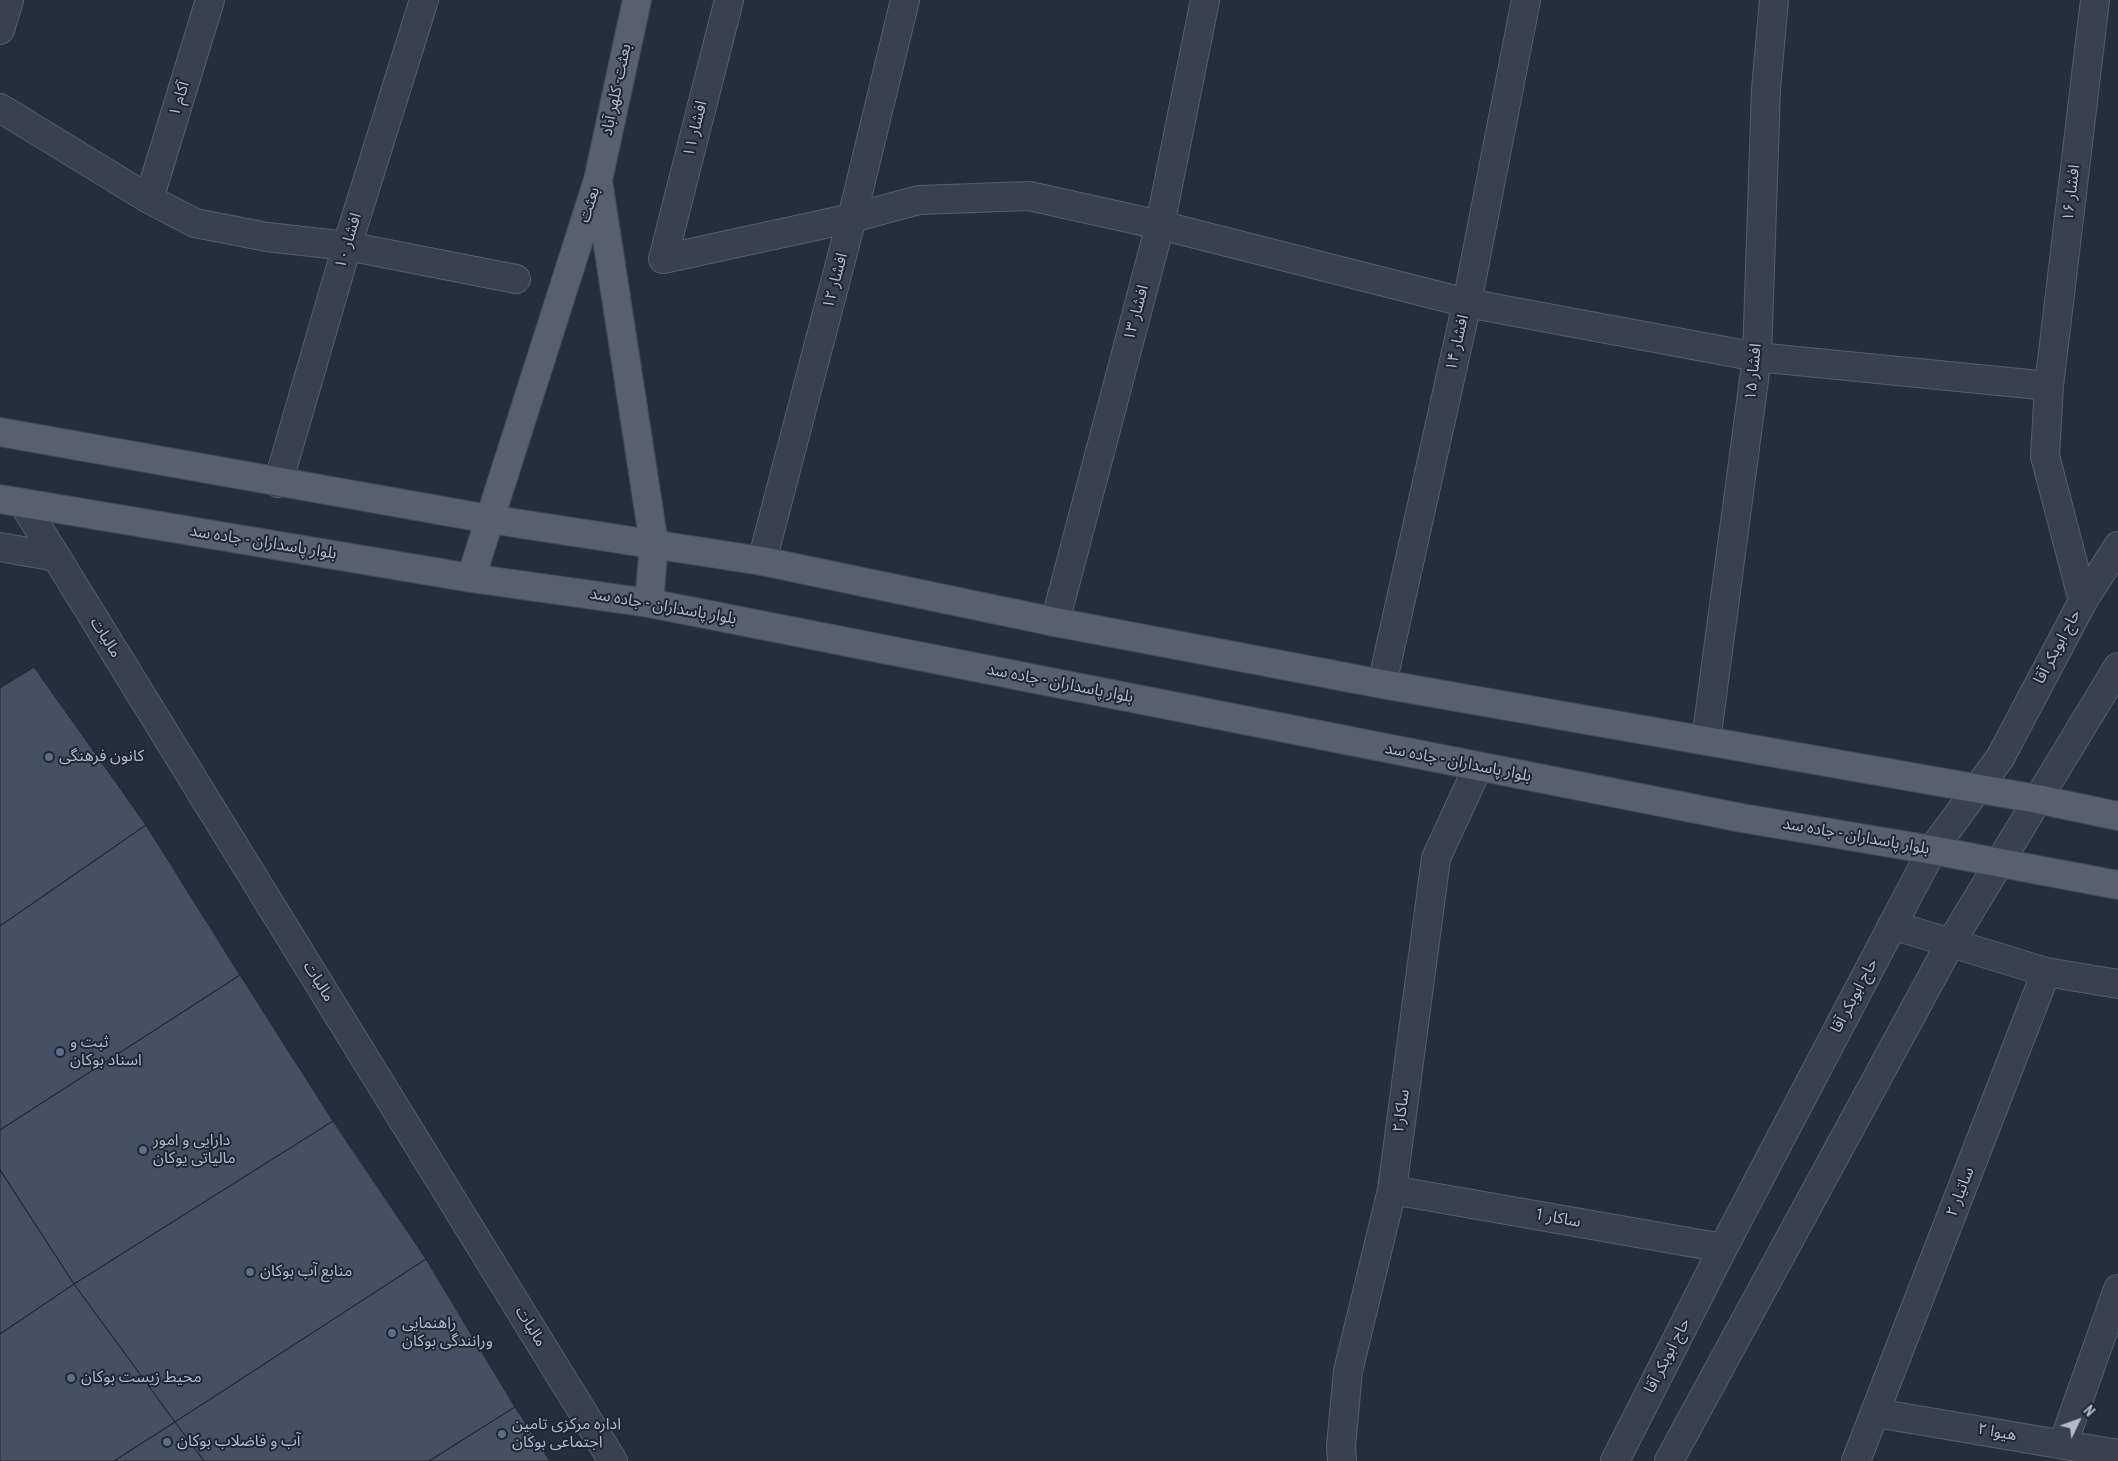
<!DOCTYPE html>
<meta charset="utf-8">
<style>
body{margin:0}
#map{position:relative;width:2118px;height:1461px;overflow:hidden;background:#242f3e;font-family:"Roboto Condensed",sans-serif}
canvas{display:block}
.north{position:absolute;left:2053px;top:1396px;width:50px;height:50px;-webkit-text-stroke:4px #1d2633;paint-order:stroke;rotate:48deg;font-size:14px;font-weight:700;line-height:20px;text-align:center;color:#b4bcc9}
.north::after{content:'';display:block;margin:auto;width:18px;height:22px;background:#b4bcc9;clip-path:polygon(50% 0,100% 100%,50% 72%,0 100%)}
</style>
<div id="map">
<canvas width="2118" height="1461"></canvas>
<div class="north">N</div>
</div>
<script>
const ctx = document.querySelector('canvas').getContext('2d');
ctx.lineJoin = 'round';
function fill(path, color) {
  ctx.fillStyle = color;
  ctx.fill(path, 'evenodd');
}
function shape(rows) {
  const path = new Path2D();
  for (const r of rows) {
    path.moveTo(r[0], r[1]);
    for (let i = 2; i < r.length; i += 2) path.lineTo(r[i], r[i + 1]);
  }
  return path;
}
function strokePath(path, color, width, dash) {
  ctx.strokeStyle = color;
  ctx.lineWidth = width;
  ctx.lineCap = dash ? 'butt' : 'round';
  ctx.setLineDash(dash || []);
  ctx.stroke(path);
}
function label(font, color, halo, rows, align = 'center') {
  ctx.font = font + ' "Roboto Condensed","Noto Sans Arabic",sans-serif';
  ctx.lineWidth = 4;
  ctx.setLineDash([]);
  ctx.textBaseline = 'middle';
  ctx.strokeStyle = halo;
  ctx.fillStyle = color;
  for (const [text, x, y, turn = 0] of rows) {
    ctx.save();
    ctx.translate(x, y);
    ctx.rotate((+turn || 0) * Math.PI / 180);
    ctx.textAlign = isNaN(turn) ? turn : align;
    if (halo) ctx.strokeText(text, 0, 0);
    ctx.fillText(text, 0, 0);
    ctx.restore();
  }
}
const building = shape([
 [34,667,146,825,0,926,0,688,34,667],
 [146,825,240,975,0,1130,0,926,146,825],
 [240,975,333,1121,74,1284,0,1170,0,1130,240,975],
 [333,1121,426,1259,175,1422,74,1284,333,1121],
 [0,1170,74,1284,0,1334,0,1170],
 [426,1259,515,1407,429,1461,204,1461,175,1422,426,1259],
 [74,1284,175,1422,114,1461,0,1461,0,1334,74,1284],
 [515,1407,550,1461,429,1461,515,1407],
 [175,1422,204,1461,114,1461,175,1422]
]);
const minor = shape([
 [729,0,663,259,852,218,919,200,1029,196,1160,225,1467,303,1757,357,2049,386,2045,456,2083,601],
 [0,30,9,0],
 [0,108,149,199,195,223,267,237,347,246,516,279],
 [149,199,210,0],
 [2049,386,2095,0],
 [278,483,347,246,424,0],
 [23,503,613,1461],
 [0,547,56,557],
 [762,561,852,218,905,0],
 [1055,622,1160,225,1205,0],
 [1382,684,1467,303,1526,0],
 [1706,741,1757,357,1766,89,1774,0],
 [1892,925,2046,972,2118,984],
 [1392,1190,1723,1248],
 [1876,1413,2118,1454],
 [2063,1444,2118,1289],
 [1342,1461,1341,1446,1348,1371,1392,1190,1436,858,1478,767],
 [1615,1461,1723,1248,1932,850,2000,758,2083,601,2118,546],
 [1669,1461,1950,944,2118,667],
 [1856,1461,2046,972]
]);
const major = shape([
 [599,187,654,544,649,603],
 [0,432,489,519,762,561,1055,622,1382,684,2037,799,2118,816],
 [0,499,471,578,649,603,1742,818,1932,850,2118,885],
 [471,578,598,180,637,0]
]);
const markers = [
 [49,757,5,"#5c6f8a"],
 [60,1052,5,"#5c6f8a"],
 [143,1150,5,"#5c6f8a"],
 [250,1272,5,"#5c6f8a"],
 [392,1333,5,"#5c6f8a"],
 [71,1378,5,"#5c6f8a"],
 [502,1434,5,"#5c6f8a"],
 [167,1442,5,"#5c6f8a"]
];
const streetNames = [
 ["بعثت- کلهر آباد",617,90,-78],
 ["آکام ۱",180,99,-73],
 ["افشار ۱۱",696,129,-76],
 ["افشار ۱۶",2072,193,-83],
 ["بعثت",590,205,-72],
 ["افشار ۱۰",349,241,-73],
 ["افشار ۱۲",836,281,-75],
 ["افشار ۱۳",1137,313,-75],
 ["افشار ۱۴",1458,343,-77],
 ["افشار ۱۵",1754,372,-84],
 ["بلوار پاسداران - جاده سد",263,543,9],
 ["بلوار پاسداران - جاده سد",663,607,10],
 ["مالیات",105,638,58],
 ["حاج ابوبکر آقا",2058,647,-62],
 ["بلوار پاسداران - جاده سد",1060,684,11],
 ["بلوار پاسداران - جاده سد",1458,763,11],
 ["بلوار پاسداران - جاده سد",1856,837,10],
 ["مالیات",318,982,58],
 ["حاج ابوبکر آقا",1855,996,-62],
 ["ساکار۲",1402,1111,-82],
 ["ساتیار ۲",1961,1192,-69],
 ["ساکار 1",1558,1219,10],
 ["مالیات",530,1327,58],
 ["حاج ابوبکر آقا",1668,1356,-63],
 ["هیوا ۲",1997,1433,10]
];
const poiNames = [
 ["کانون فرهنگی",59,757],
 ["ثبت و",70,1043],
 ["اسناد بوکان",70,1061],
 ["دارایی و امور",153,1141],
 ["مالیاتی یوکان",153,1159],
 ["منابع آب بوکان",260,1272],
 ["راهنمایی",402,1324],
 ["ورانندگی بوکان",402,1342],
 ["محیط زیست بوکان",81,1378],
 ["اداره مرکزی تامین",512,1425],
 ["اجتماعی بوکان",512,1443],
 ["آب و فاضلاب بوکان",177,1442]
];
fill(building, '#455162');
strokePath(building, '#1f2835', 1);
strokePath(minor, '#565f6c', 30);
strokePath(major, '#414a57', 30);
strokePath(minor, '#38414e', 28);
strokePath(major, '#56606e', 28);
for (const [x, y, r, color] of markers) {
  const dot = new Path2D();
  dot.arc(x, y, r, 0, 2 * Math.PI);
  ctx.fillStyle = color;
  ctx.fill(dot);
  strokePath(dot, '#1d2633', 2);
}
label('16px', '#b4bcc9', '#1d2633', streetNames);
label('16px', '#b4bcc9', '#1d2633', poiNames, 'left');
</script>
